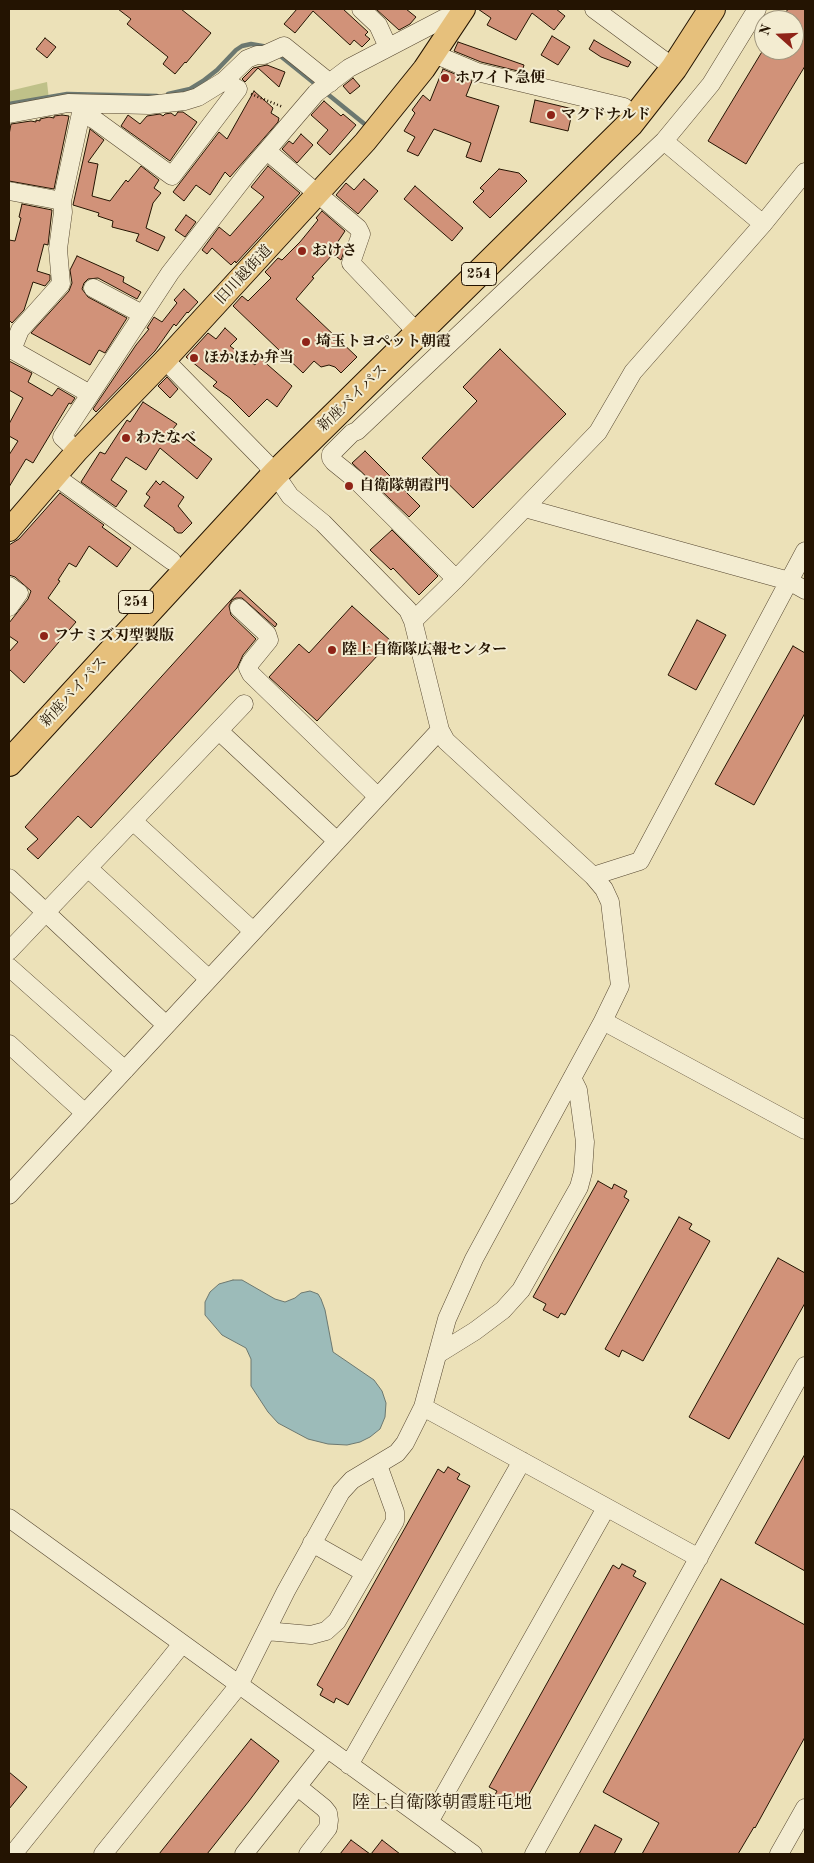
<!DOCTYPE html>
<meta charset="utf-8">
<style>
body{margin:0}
#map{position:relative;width:814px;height:1863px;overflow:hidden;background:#ece1b8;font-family:"Old Standard TT",serif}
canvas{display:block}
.frame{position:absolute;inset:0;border:10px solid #241402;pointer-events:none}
.north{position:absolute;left:754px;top:10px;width:50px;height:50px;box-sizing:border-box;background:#f3ecd1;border:1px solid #a0967e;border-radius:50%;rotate:290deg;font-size:14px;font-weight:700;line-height:20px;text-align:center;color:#241402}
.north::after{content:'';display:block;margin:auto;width:18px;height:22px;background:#8f2418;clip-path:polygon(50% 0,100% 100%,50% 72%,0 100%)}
</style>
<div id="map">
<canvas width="814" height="1863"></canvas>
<div class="frame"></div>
<div class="north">N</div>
</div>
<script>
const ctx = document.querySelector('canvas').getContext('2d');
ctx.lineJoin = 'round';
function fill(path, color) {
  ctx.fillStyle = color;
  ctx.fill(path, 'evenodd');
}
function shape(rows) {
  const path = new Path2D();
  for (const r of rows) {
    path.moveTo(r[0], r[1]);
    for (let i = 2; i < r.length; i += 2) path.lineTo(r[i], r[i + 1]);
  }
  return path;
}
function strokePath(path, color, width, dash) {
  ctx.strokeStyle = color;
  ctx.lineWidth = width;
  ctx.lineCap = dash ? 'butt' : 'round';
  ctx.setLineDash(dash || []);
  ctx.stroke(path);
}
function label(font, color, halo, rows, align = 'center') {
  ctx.font = font + ' "Old Standard TT","Noto Serif JP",serif';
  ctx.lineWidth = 4;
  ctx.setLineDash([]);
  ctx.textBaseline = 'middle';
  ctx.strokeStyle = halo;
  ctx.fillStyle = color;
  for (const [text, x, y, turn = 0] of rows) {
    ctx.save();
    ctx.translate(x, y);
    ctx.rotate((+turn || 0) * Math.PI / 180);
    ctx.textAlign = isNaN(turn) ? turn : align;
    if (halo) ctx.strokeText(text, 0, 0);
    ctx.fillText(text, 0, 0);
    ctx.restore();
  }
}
const green = shape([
 [47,82,49,100,9,110,9,91]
]);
const water = shape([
 [233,1280,242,1280,275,1299,285,1302,295,1298,301,1293,310,1291,318,1294,321,1299,325,1310,333,1352,374,1380,382,1391,386,1403,385,1417,380,1429,370,1437,360,1442,347,1445,328,1444,308,1439,278,1423,268,1412,251,1386,251,1359,246,1348,222,1335,205,1315,205,1302,210,1292,219,1284,233,1280]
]);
const stream = shape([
 [278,54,319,87],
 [325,92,367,126],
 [168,94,190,89,203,81,217,70,236,50,242,46,251,44,268,47],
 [9,104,67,94,157,96]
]);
const building = shape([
 [118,9,181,9,211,33,186,63,185,62,175,74,163,64,168,57,127,24,131,19,118,9],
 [297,9,343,9,368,32,365,35,370,39,362,47,354,40,350,45,313,11,295,33,284,24,297,9],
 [376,9,406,9,416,17,410,24,399,30,376,9],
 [478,9,556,9,565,16,554,30,532,13,516,40,487,25,491,18,478,9],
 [788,9,805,9,805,66,746,164,708,141,763,50,794,50,794,20,781,20,788,9],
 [552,36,570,47,558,65,541,55,552,36],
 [45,38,56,47,47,58,36,49,45,38],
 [594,40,631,62,628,67,601,57,589,49,594,40],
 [458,42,524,65,522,72,481,62,454,51,458,42],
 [267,65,285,72,279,87,258,68,245,82,242,79,253,68,267,65],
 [443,69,472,81,466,96,499,106,481,162,466,157,471,143,434,129,418,156,407,151,415,137,404,131,415,113,412,110,423,95,430,101,443,69],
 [353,78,360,86,350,94,343,86,353,78],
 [254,91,273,108,271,113,279,118,278,122,230,177,225,172,210,195,196,185,184,201,173,192,219,132,227,139,254,91],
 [535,100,573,109,568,131,530,122,535,100],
 [324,101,341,116,343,114,356,125,330,155,317,143,328,130,311,115,324,101],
 [178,112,183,112,197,122,170,161,121,126,128,115,140,124,147,116,160,114,163,116,165,114,171,113,175,116,178,112],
 [62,115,69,116,54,189,9,181,9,135,11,124,31,121,36,122,36,120,40,121,40,119,49,117,54,118,54,116,62,115],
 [90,129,104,140,88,162,98,164,92,196,110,201,126,180,128,182,141,166,159,180,154,188,161,193,153,203,146,228,165,237,158,251,136,241,139,234,112,227,113,221,98,216,99,213,73,205,90,129],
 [301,134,313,145,297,163,282,149,289,141,293,144,301,134],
 [268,166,300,193,236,263,235,261,231,265,212,248,207,254,202,250,219,227,230,236,264,197,251,187,268,166],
 [499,169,519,173,527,181,490,218,473,202,484,191,480,188,499,169],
 [364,179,378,191,358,214,336,195,346,183,354,190,364,179],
 [415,186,463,228,452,241,404,199,415,186],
 [22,204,52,210,48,245,44,244,37,271,50,275,50,280,45,286,33,282,24,310,12,323,9,320,9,240,15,241,21,218,19,217,22,204],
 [322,211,345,231,337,243,345,249,341,260,333,254,312,277,314,278,296,299,357,357,341,373,335,367,329,365,321,367,314,361,303,373,233,306,242,296,248,301,271,278,265,272,278,258,282,260,300,242,318,220,316,218,322,211],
 [186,215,196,222,185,237,175,230,186,215],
 [77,256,124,277,123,282,141,292,137,299,98,278,88,279,84,283,82,289,88,297,127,318,105,353,99,350,90,365,31,333,69,291,72,283,70,270,77,256],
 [184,289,198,302,188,313,187,312,176,326,174,324,155,351,96,412,93,409,136,345,149,329,147,328,154,317,162,322,177,303,174,300,184,289],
 [225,328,237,339,230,346,255,365,260,358,292,386,277,407,267,399,249,417,230,398,213,386,217,382,186,357,208,333,216,339,225,328],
 [500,349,566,414,473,508,422,458,477,401,463,387,500,349],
 [9,361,32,373,28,382,52,396,58,388,75,398,71,404,69,403,33,463,26,459,9,487,9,455,18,441,9,436,9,424,23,398,9,390,9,361],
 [167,377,178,389,170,398,158,386,167,377],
 [143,402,177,424,173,429,212,459,197,479,160,448,146,470,126,457,111,480,127,491,116,507,81,482,100,452,105,454,127,420,130,422,143,402],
 [365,451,420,506,409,517,352,463,365,451],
 [156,481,160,485,163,481,184,497,178,506,192,523,182,533,178,533,174,530,174,528,144,506,150,497,146,494,156,481],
 [60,493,104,525,102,527,131,548,117,567,89,546,76,567,69,563,58,580,60,581,48,598,76,622,24,683,9,669,9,652,18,642,9,636,9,623,28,599,31,591,15,577,9,575,9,545,19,539,60,493],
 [392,530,438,576,419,595,393,568,391,570,370,550,392,530],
 [240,590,277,624,275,627,242,598,236,598,232,600,229,606,231,615,256,639,243,655,237,668,91,828,78,816,38,859,27,849,38,839,25,827,240,590],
 [352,606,391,641,317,721,269,677,299,644,309,653,352,606],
 [697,620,726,635,696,690,668,675,697,620],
 [793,646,805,653,805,713,754,805,715,784,793,646],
 [598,1181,612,1189,614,1184,627,1191,624,1197,629,1200,565,1315,561,1313,558,1318,543,1310,546,1304,533,1297,598,1181],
 [679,1217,692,1224,689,1229,710,1241,643,1361,622,1350,619,1357,605,1349,679,1217],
 [778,1258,805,1273,805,1303,729,1439,689,1417,778,1258],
 [805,1454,805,1571,755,1543,805,1454],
 [448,1467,460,1474,457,1479,470,1486,348,1705,336,1698,334,1703,320,1695,323,1689,317,1685,438,1469,444,1473,448,1467],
 [622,1564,636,1571,633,1576,646,1583,523,1805,510,1798,508,1802,495,1795,497,1791,489,1787,613,1565,619,1569,622,1564],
 [721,1579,805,1625,805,1737,755,1828,754,1827,738,1854,642,1854,659,1823,603,1792,721,1579],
 [251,1739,279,1761,249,1801,207,1854,159,1854,251,1739],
 [9,1772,27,1787,9,1809,9,1772],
 [595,1825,622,1839,614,1854,579,1854,595,1825],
 [351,1840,370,1854,340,1854,351,1840],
 [382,1840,400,1854,371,1854,382,1840]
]);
const path = shape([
 [251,94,283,107]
]);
const minor = shape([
 [361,9,378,25,388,47],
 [594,9,674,68],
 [434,54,477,72,624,107],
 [9,114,68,103,149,105,185,101,198,97,224,81,247,59,257,55,264,55,284,46,330,83],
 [664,141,763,224],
 [267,151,358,228,361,234,351,263,409,324],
 [805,172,763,224,633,372,598,432,456,579,413,621,440,730,446,741,593,876,604,889,610,902,620,986,603,1021,805,1130],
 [9,191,62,201],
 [93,288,142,314],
 [9,348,90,394],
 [12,350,20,330,61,284,58,249,63,212,62,201,81,113,95,120,172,176,238,89,224,81],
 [165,360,265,462,275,474,290,496,323,523,408,610,413,621],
 [77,451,62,437,170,273,250,170,316,93,349,68,443,19,459,17],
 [55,476,172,561],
 [525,508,789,581,805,590],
 [456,579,355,479,334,462,331,458,331,454,352,433,357,431,664,141,711,84,757,9],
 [9,586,19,593,9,607],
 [239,608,267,634,269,640,251,662,248,668,251,674,378,797],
 [219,731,337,841],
 [133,821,253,931],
 [88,868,209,979],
 [593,876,640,861,805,551],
 [9,878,166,1025],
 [9,951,244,704],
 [9,967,125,1070],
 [9,1044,85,1113],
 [9,1195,440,730],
 [438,1354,475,1331,503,1310,521,1290,579,1187,583,1172,585,1142,578,1090,572,1078],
 [423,1407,699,1558],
 [9,1518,473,1854],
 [312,1543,365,1573],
 [266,1631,311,1635,326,1631,337,1621,395,1521,395,1512,378,1465],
 [349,1765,522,1461],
 [298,1787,324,1808,328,1813,329,1820,328,1828,308,1854],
 [429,1822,606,1508],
 [13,1854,182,1644],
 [103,1854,239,1685,286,1591,341,1492,352,1480,397,1453,405,1443,423,1407,447,1319,474,1259,603,1021],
 [244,1854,327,1749],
 [534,1854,805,1366],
 [779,1854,805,1808]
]);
const major = shape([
 [9,530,77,451,165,360,365,142,424,69,464,9]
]);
const highway = shape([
 [9,763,275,474,630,124,674,68,712,9]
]);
const markers = [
 [445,78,5,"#8f2418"],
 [551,115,5,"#8f2418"],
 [302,251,5,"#8f2418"],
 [306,342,5,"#8f2418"],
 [194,358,5,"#8f2418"],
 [126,438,5,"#8f2418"],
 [349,486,5,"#8f2418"],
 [44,636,5,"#8f2418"],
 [332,650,5,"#8f2418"]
];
const shields = [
 [479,274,35],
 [136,602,35]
];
const shieldNames = [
 ["254",479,274],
 ["254",136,602]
];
const poiNames = [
 ["ホワイト急便",455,78],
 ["マクドナルド",561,115],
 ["おけさ",312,251],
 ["埼玉トヨペット朝霞",316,342],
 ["ほかほか弁当",204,358],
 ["わたなべ",136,438],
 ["自衛隊朝霞門",359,486],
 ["フナミズ刃型製版",54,636],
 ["陸上自衛隊広報センター",342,650]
];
const streetNames = [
 ["旧川越街道",244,275,-47],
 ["新座バイパス",353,398,-44],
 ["新座バイパス",74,692,-47]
];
const quarterNames = [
 ["陸上自衛隊朝霞駐屯地",442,1803]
];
fill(green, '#bfc189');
fill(water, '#9cbbb9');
strokePath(water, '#6c7870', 1);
strokePath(stream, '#6c7870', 4.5);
fill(building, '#d19279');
strokePath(building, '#241402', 1);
strokePath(minor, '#564730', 19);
strokePath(major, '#241402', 24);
strokePath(highway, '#241402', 28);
strokePath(path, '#241402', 2.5, [1, 2.5]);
strokePath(minor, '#f3ecd1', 18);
strokePath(major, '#e6c07c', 22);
strokePath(highway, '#e6c07c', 26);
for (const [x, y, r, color] of markers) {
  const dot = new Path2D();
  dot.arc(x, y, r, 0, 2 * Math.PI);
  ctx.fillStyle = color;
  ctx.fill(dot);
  strokePath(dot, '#f3ecd1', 2);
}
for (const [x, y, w] of shields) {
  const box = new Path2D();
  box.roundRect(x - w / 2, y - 11.5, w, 23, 4);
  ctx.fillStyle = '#f3ecd1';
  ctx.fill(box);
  strokePath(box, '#241402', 1);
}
label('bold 14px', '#241402', null, shieldNames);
label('bold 15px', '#241402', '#f3ecd1', poiNames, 'left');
label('15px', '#241402', '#f3ecd1', streetNames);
label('18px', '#241402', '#f3ecd1', quarterNames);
</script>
